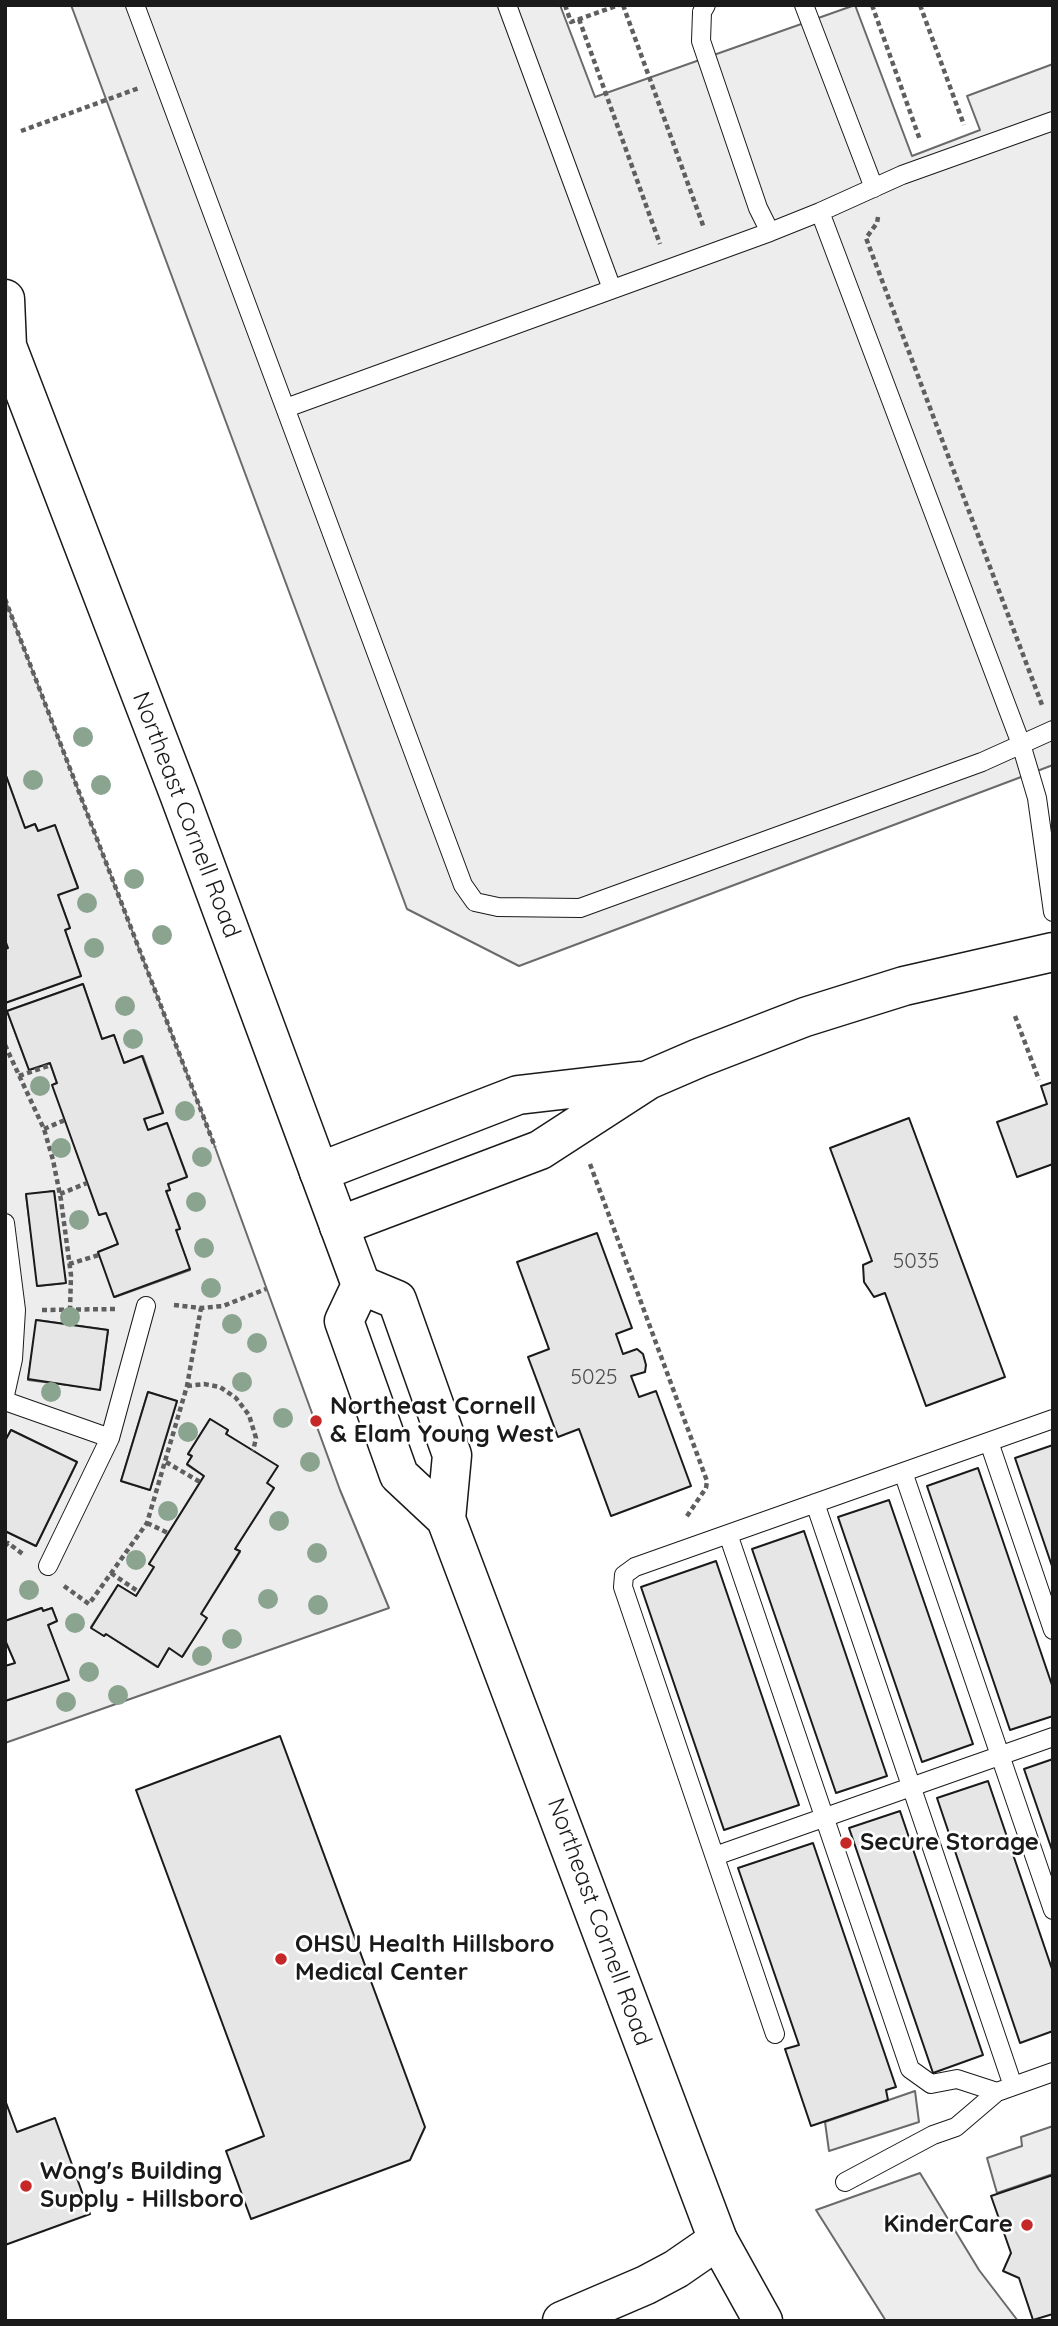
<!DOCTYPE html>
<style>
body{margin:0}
#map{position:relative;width:1058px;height:2326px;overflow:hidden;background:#fff;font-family:Quicksand,sans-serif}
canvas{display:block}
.frame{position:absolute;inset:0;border:7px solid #1a1a1a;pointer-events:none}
</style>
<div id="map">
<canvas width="1058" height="2326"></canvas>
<div class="frame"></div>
</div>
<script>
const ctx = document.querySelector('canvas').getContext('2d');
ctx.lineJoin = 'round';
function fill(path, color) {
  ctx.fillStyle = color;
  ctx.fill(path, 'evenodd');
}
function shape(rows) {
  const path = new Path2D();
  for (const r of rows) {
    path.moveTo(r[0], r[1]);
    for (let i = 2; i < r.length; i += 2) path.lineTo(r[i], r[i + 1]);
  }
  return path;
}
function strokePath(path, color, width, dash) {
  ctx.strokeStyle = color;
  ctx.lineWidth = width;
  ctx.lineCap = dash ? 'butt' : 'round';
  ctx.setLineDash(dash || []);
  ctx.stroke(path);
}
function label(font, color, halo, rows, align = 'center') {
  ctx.font = font + ' Quicksand,sans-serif';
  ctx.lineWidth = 5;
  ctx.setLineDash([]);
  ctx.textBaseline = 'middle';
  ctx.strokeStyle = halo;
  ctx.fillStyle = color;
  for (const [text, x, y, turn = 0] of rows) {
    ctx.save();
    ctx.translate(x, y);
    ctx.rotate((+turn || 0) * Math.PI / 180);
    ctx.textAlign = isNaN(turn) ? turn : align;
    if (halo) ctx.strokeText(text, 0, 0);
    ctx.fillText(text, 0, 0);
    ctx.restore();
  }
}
const built = shape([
 [71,5,560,5,595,97,855,5,912,156,980,130,967,96,1053,64,1053,765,519,966,407,909,71,5],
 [5,599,215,1147,340,1490,389,1608,5,1743,5,1701,68,1680,48,1625,57,1621,52,1608,43,1611,41,1608,5,1621,5,1531,36,1546,77,1462,11,1430,5,1441,5,1003,81,976,65,930,70,928,58,895,78,887,55,826,38,831,35,824,25,828,5,773,5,599],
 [83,984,102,1039,114,1035,124,1063,143,1056,163,1112,144,1119,148,1130,167,1123,187,1176,168,1184,170,1190,166,1191,180,1228,176,1230,190,1270,115,1297,98,1252,118,1244,106,1213,99,1215,53,1085,57,1083,50,1063,29,1070,7,1011,83,984],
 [54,1191,65,1283,38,1286,26,1195,54,1191],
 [37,1320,108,1330,100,1389,28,1380,37,1320],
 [148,1392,177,1401,150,1490,121,1481,148,1392],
 [210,1419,228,1430,226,1434,277,1466,267,1483,274,1488,235,1549,240,1552,201,1614,206,1618,183,1656,169,1648,157,1667,106,1634,104,1636,91,1627,118,1585,136,1596,154,1567,149,1564,204,1476,187,1465,192,1456,188,1454,210,1419],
 [915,2091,919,2122,829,2151,825,2122,915,2091],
 [1053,2126,1053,2174,997,2193,987,2158,1022,2146,1021,2137,1053,2126],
 [920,2173,979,2270,1018,2321,886,2321,816,2210,920,2173]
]);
const building = shape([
 [5,773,25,828,35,824,38,831,55,825,78,888,58,895,70,928,65,930,81,976,5,1003,5,949,8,948,5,940,5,773],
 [83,984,102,1039,114,1035,124,1063,142,1056,163,1113,144,1119,148,1130,167,1123,187,1177,168,1184,170,1190,166,1191,180,1229,176,1230,190,1269,114,1297,98,1252,118,1244,106,1213,99,1215,52,1085,57,1083,50,1063,29,1070,7,1011,83,984],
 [1053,1082,1053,1164,1017,1177,997,1122,1047,1104,1041,1086,1053,1082],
 [909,1118,1005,1377,926,1406,885,1293,874,1297,864,1282,863,1265,872,1261,830,1148,909,1118],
 [54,1191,66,1283,37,1286,26,1194,54,1191],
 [597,1233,632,1328,616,1334,623,1354,637,1349,643,1354,646,1365,645,1372,631,1376,639,1397,656,1391,691,1486,611,1516,579,1429,558,1437,528,1357,549,1349,517,1262,597,1233],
 [36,1320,108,1330,100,1390,28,1379,36,1320],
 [148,1392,177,1401,150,1490,121,1481,148,1392],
 [210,1419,228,1430,226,1434,278,1466,267,1483,274,1488,235,1549,240,1551,201,1614,207,1618,182,1657,169,1648,158,1667,106,1634,104,1636,91,1628,118,1585,136,1596,154,1567,149,1564,204,1476,187,1464,192,1456,188,1454,210,1419],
 [11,1430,77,1462,36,1546,5,1531,5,1441,11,1430],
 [1053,1445,1053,1569,1015,1458,1053,1445],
 [978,1468,1053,1688,1053,1716,1010,1730,927,1486,978,1468],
 [889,1500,973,1744,922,1762,838,1517,889,1500],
 [804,1531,887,1776,836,1793,752,1549,804,1531],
 [716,1561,799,1805,724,1830,641,1587,716,1561],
 [42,1608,43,1611,52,1608,57,1621,48,1625,69,1680,5,1701,5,1666,15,1663,5,1640,5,1621,42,1608],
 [280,1736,425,2127,410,2160,251,2219,226,2151,264,2136,136,1790,280,1736],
 [1053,1759,1053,1853,1024,1769,1053,1759],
 [988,1781,1053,1972,1053,2031,1020,2043,937,1798,988,1781],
 [900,1811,983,2055,933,2073,849,1828,900,1811],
 [813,1843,896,2087,886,2090,888,2100,811,2126,785,2049,799,2045,738,1868,813,1843],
 [5,2100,17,2132,55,2118,90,2214,5,2245,5,2100],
 [1053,2175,1053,2314,1033,2320,1019,2278,1003,2271,1011,2253,991,2196,1053,2175]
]);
const path = shape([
 [565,5,571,22,619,5],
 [623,5,704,228],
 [872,5,920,140],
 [920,5,964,125],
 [579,19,660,244],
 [21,131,139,88],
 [878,217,877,223,866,238,1042,705],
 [5,599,215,1147],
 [1015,1016,1039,1080],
 [5,1045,44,1129,53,1160,61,1200,71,1275,70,1310],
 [19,1076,51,1065],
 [44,1129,65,1120],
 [590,1164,707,1481,706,1488,685,1519],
 [60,1194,87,1183],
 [69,1264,99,1255],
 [174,1305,201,1308,223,1306,266,1289],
 [42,1310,117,1309],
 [187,1386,204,1384,220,1387,236,1398,249,1415,256,1438,253,1451],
 [166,1462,200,1482],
 [147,1523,168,1533],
 [5,1546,8,1543,24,1555],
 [111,1573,139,1592],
 [64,1586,89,1604,147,1523,187,1386,201,1308]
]);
const lane = shape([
 [135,5,463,885,475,902,498,907,580,908,982,762,1053,730],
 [507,5,612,289],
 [706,5,702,12,701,41,758,208,770,232],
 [804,5,874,188],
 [820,212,1021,744,1037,798,1053,912],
 [286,408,770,232,820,212,902,175,1053,121],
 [5,1223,16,1310,13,1359,5,1395],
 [5,1401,110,1438],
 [989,1442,1053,1630],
 [903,1472,1053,1910],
 [815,1503,1013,2086],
 [728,1534,910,2069,931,2084,957,2079,997,2092],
 [48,1566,110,1438,146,1306],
 [715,1856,1053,1737],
 [775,2034,623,1587,624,1575,635,1567,1053,1419],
 [845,2182,933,2135,956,2127,997,2092,1053,2072]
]);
const secondary = shape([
 [319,1172,518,1095,639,1081],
 [339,1226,540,1150,648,1080,699,1058,805,1017,904,986,1053,952],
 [562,2321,646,2285,676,2269,718,2240]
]);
const highway = shape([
 [5,299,7,346,179,794,361,1285,344,1321,399,1475,446,1519,718,2240,763,2321],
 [361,1285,397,1300,452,1455,446,1519]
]);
const trees = [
 [83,737],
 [33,780],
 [101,785],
 [134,879],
 [87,903],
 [162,935],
 [94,948],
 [125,1006],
 [133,1039],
 [40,1086],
 [185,1111],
 [61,1148],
 [202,1157],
 [196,1202],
 [79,1220],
 [204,1248],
 [211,1288],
 [70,1317],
 [232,1324],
 [257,1343],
 [242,1382],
 [51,1392],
 [283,1418],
 [188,1432],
 [310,1462],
 [168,1511],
 [279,1521],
 [317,1553],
 [136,1560],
 [29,1590],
 [268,1599],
 [318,1605],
 [75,1623],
 [232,1639],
 [202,1656],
 [89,1672],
 [118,1695],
 [66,1702]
];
const markers = [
 [316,1421,7,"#c62828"],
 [846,1843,7,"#c62828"],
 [281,1959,7,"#c62828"],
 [26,2186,7,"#c62828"],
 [1027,2225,7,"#c62828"]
];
const numberNames = [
 ["5035",916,1262],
 ["5025",594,1378]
];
const streetNames = [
 ["Northeast Cornell Road",186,815,69],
 ["Northeast Cornell Road",599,1922,70]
];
const poiNames = [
 ["Northeast Cornell",330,1407],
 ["& Elam Young West",330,1435],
 ["Secure Storage",860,1843],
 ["OHSU Health Hillsboro",295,1945],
 ["Medical Center",295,1973],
 ["Wong's Building",40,2172],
 ["Supply - Hillsboro",40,2200],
 ["KinderCare",1013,2225,"right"]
];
fill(built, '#ededed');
strokePath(built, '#6a6a6a', 2);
fill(building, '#e6e6e6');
strokePath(building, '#1a1a1a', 2);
strokePath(lane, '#1a1a1a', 20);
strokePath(secondary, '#1a1a1a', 41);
strokePath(highway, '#1a1a1a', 41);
strokePath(path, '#5f5f5f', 4.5, [5, 3.5]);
strokePath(lane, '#fff', 18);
strokePath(secondary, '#fff', 38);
strokePath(highway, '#fff', 38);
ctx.fillStyle = '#8aa48f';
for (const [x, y] of trees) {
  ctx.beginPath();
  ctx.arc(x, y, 10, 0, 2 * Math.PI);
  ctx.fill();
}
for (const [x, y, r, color] of markers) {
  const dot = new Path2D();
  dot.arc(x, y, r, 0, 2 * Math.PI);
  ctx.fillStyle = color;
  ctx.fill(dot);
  strokePath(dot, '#fff', 2.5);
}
label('21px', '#4d4d4d', null, numberNames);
label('24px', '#1a1a1a', '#fff', streetNames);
label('bold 24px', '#1a1a1a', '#fff', poiNames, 'left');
</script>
